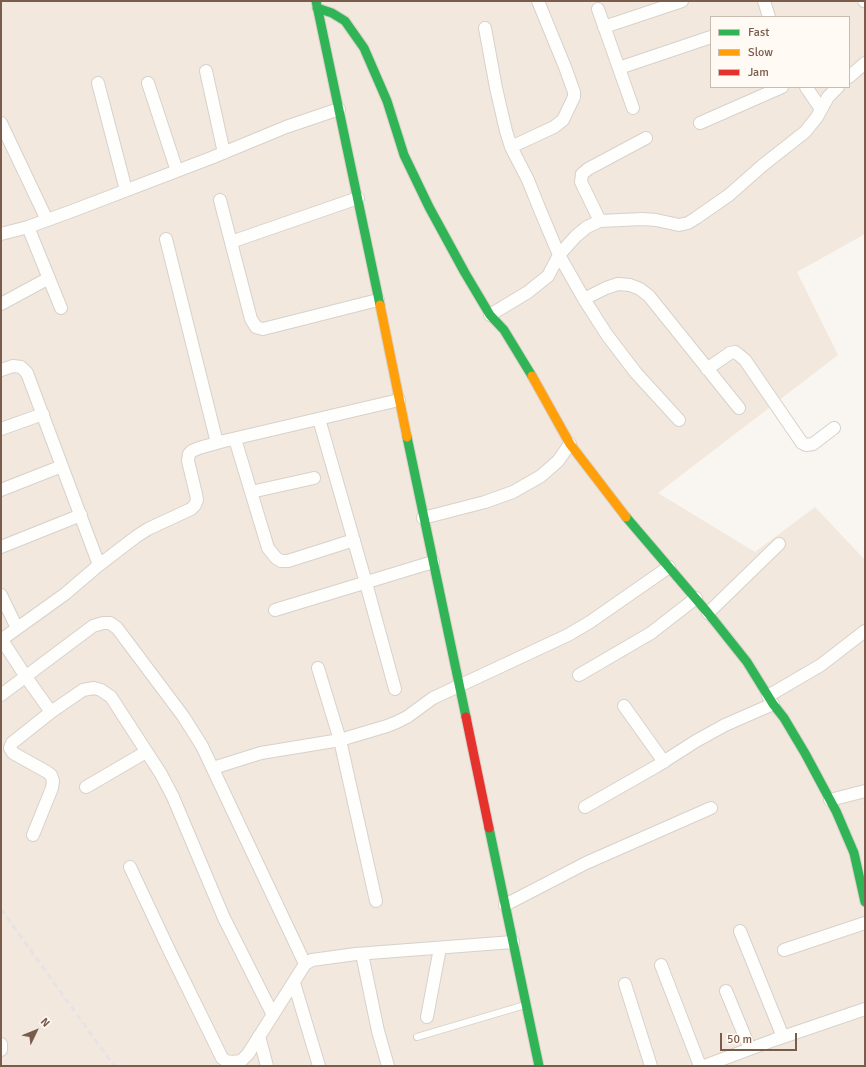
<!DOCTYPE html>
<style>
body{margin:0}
#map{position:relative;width:866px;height:1067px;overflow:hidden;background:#f9f5f0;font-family:Signika,sans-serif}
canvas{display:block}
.frame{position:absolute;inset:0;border:2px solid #7a5c4d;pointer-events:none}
.legend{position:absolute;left:710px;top:16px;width:140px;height:72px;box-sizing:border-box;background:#fffaf3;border:1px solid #cabbb1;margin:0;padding:5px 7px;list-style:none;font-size:12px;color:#7a5c4d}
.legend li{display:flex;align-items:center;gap:8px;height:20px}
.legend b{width:20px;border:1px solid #cabbb1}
.north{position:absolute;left:16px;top:1011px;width:40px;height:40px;-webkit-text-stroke:3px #fffaf3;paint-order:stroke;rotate:47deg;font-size:11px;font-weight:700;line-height:16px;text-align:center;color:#7a5c4d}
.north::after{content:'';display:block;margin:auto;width:14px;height:18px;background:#7a5c4d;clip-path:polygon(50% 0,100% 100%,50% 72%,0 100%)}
.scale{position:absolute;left:720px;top:1033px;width:77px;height:18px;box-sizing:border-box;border:2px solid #7a5c4d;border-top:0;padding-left:5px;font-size:12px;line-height:14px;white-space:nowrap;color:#7a5c4d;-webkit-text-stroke:3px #fffaf3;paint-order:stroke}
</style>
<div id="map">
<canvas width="866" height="1067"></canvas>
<div class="frame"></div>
<ul class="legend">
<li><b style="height:5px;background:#30b455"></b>Fast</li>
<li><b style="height:5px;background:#ff9f0a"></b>Slow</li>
<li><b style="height:5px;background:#e5322d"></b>Jam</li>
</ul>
<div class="north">N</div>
<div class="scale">50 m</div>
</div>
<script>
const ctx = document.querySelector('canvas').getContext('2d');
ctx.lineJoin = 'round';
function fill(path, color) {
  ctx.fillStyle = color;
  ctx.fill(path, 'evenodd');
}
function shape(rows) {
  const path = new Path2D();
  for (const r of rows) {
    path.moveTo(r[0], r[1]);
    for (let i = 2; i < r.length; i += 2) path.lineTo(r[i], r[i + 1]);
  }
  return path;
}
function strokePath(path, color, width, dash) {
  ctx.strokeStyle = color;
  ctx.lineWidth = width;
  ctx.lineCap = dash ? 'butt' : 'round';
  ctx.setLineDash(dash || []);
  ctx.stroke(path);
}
const residential = shape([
 [1,1,865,1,865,159,864,159,865,165,865,234,797,272,838,355,658,493,755,552,815,507,865,560,865,1066,1,1066],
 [711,17,849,17,849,87,711,87]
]);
const lane = shape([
 [417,1037,525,1005]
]);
const street = shape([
 [764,1,769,17],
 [864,1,865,1],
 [598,9,633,108],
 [604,27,682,1],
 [485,28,496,88,506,131,511,147,528,180,540,210,559,255,584,299,607,335,636,373,679,420],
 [619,68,711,37],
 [206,71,224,153],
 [849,77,865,63],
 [98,83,126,190],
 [148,83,177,171],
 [806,87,821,109],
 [1,123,47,220],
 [700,123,782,87],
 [511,147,554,127,563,120,574,97,574,92,565,67,538,1],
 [220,200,251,319,256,327,259,328,263,329,378,300],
 [600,221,581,182,582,174,588,169,646,138],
 [28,227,61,308],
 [1,234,28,227,72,211,211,158,286,127,339,109],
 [166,239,217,443],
 [231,242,358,198],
 [584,299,606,288,618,284,630,285,640,289,649,296,739,408],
 [1,304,49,278],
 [490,315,528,292,548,276,559,255,576,236,587,227,600,221,643,219,656,220,679,225,688,223,696,218,729,195,763,165,805,132,817,117,828,97,838,87],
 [707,369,730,353,735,352,739,355,745,360,802,443,806,445,813,444,834,428],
 [1,370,13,366,21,367,27,373,99,565],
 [319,419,366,583,395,689],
 [1,429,43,414],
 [235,439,268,548,276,558,281,561,288,561,354,540],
 [1,490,62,466],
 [251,492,314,478],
 [423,518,485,502,513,492,541,476,558,461,570,444],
 [1,547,81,515],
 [1,595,17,628],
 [275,610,433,562],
 [708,613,779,544],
 [1,640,65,594,99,565,137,536,148,529,191,509,195,505,197,500,196,494,188,461,189,454,192,451,199,448,224,441,399,400],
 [2,640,26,677,51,712],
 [318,668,340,740,376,901],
 [579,675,651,633,696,598],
 [1,695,93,626,103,623,110,623,117,628,183,716,202,746,305,964],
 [768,696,821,665,865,631],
 [624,706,664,762],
 [213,768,261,753,340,740,387,726,397,722,407,717,433,698,568,635,590,622,669,567],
 [86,787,146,752],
 [830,800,865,791],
 [585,807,657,766,696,741,725,725,773,704],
 [33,835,52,788,53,781,51,775,47,772,13,753,10,748,12,743,51,712,83,690,94,688,101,690,111,697,161,774,173,797,224,918,273,1015],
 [130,867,170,952,222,1058,226,1061,231,1062,241,1061,248,1054,300,972,305,964,312,960,356,954,513,942],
 [505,905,586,863,711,808],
 [740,931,783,1037],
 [784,950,865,923],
 [362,954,378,1031,388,1066],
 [661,965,700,1066],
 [294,983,319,1066],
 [625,984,651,1066],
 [726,991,750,1049],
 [427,1017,440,948],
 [259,1036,267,1066],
 [1,1044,1,1050],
 [704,1066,774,1040,865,1009]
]);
const fast = shape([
 [316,1,380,305],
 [317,8,332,13,345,21,364,48,387,101,404,155,429,207,465,273,490,315,504,330,532,376],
 [407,437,466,717],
 [626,517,708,613,747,662,773,704,784,718,806,755,836,811,854,853,865,902],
 [489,828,539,1066]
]);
const slow = shape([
 [380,305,407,437],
 [532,376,570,444,626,517]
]);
const jam = shape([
 [466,717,489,828]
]);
const rail = shape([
 [1,909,114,1066]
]);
fill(residential, '#f2e8de');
strokePath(lane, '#d7d1cb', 8);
strokePath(street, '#d7d1cb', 14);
strokePath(fast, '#d9d2cb', 11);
strokePath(slow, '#d9d2cb', 11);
strokePath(jam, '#d9d2cb', 11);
strokePath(lane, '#fefefd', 6);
strokePath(street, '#fefefd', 12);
strokePath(fast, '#30b455', 9);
strokePath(slow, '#ff9f0a', 9);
strokePath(jam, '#e5322d', 9);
strokePath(rail, '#e6e3e7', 3, [6, 4]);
</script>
